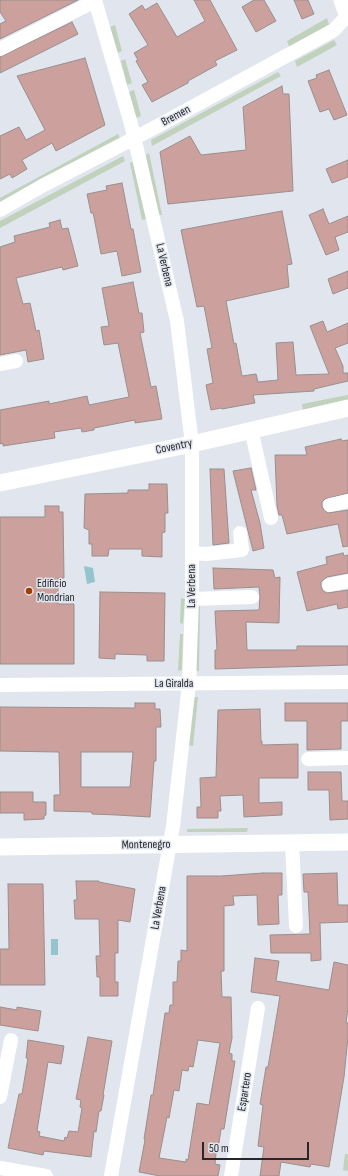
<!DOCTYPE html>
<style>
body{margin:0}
#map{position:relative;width:348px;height:1176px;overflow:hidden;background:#e1e5ee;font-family:"Sofia Sans Condensed",sans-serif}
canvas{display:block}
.scale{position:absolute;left:202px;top:1142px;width:107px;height:18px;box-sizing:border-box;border:2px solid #26272b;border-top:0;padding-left:5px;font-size:12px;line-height:14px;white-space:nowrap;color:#26272b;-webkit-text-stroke:3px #e1e5ee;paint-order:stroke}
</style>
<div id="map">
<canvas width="348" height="1176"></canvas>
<div class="scale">50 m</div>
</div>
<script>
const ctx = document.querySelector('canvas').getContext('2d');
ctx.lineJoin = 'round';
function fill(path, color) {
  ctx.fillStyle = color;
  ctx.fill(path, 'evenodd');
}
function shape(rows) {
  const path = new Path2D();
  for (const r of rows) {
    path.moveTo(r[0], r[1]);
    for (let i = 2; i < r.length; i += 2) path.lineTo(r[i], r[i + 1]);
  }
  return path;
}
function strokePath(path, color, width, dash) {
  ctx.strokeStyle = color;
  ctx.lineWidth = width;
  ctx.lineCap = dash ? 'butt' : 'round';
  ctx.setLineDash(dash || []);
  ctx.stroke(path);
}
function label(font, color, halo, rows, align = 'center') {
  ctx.font = font + ' "Sofia Sans Condensed",sans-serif';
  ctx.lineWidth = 3;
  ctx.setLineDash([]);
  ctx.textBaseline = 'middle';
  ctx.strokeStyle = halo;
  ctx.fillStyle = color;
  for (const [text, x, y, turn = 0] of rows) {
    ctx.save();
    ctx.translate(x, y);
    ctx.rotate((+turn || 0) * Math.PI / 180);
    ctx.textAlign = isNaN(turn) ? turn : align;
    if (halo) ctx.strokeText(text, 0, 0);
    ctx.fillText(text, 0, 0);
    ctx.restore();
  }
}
const green = shape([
 [327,18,329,25,290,48,287,41],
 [115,25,122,51,118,53,110,27],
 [334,40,337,45,297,67,295,61],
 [125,59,132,83,127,85,121,61],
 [278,72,281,76,152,146,151,140],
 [134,90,141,116,136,118,129,92],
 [118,134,120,139,0,205,0,198],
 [149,153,162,215,158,215,146,155],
 [123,156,125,161,0,228,0,221],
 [133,162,146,219,142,220,130,163],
 [348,395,348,402,303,410,302,404],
 [181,598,185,599,183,624,180,623],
 [197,606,200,606,199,671,195,670],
 [180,634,183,634,182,670,178,671],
 [194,697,198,697,193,746,188,745],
 [248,828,247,832,187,832,187,829],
 [345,1154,348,1154,348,1171,343,1170]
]);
const water = shape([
 [84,566,93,568,95,582,87,584],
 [51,939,58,939,58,955,51,955]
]);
const building = shape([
 [0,0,78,0,0,39,0,24,6,21,0,12,0,0],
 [194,0,210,0,237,50,215,61,217,65,188,81,188,83,152,102,142,85,148,82,136,61,138,60,134,53,148,45,129,14,142,5,145,10,157,3,177,37,205,21,194,0],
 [254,0,264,0,276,21,256,32,242,7,254,0],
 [294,0,308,0,314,14,302,19,294,0],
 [72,22,78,34,0,73,0,57,72,22],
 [85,58,105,125,56,151,52,143,22,160,27,169,12,178,10,174,0,179,0,136,19,127,26,140,45,130,17,76,85,58],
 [329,70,347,115,334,120,329,109,320,112,308,81,317,78,316,75,329,70],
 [282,86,283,94,289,94,293,191,168,204,160,152,190,136,201,155,246,150,243,107,282,86],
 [348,160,348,177,332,183,326,169,348,160],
 [122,183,131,229,133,229,141,272,122,276,117,251,101,254,94,217,93,213,91,213,87,194,107,190,106,186,122,183],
 [323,209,329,224,348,216,348,232,335,237,339,250,326,255,309,215,323,209],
 [282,211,292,264,287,265,289,287,226,301,234,344,236,343,242,376,256,374,258,382,278,380,276,343,293,342,296,375,329,374,310,326,323,321,327,332,348,323,348,343,335,348,343,366,343,373,348,373,348,381,314,389,314,391,253,395,255,403,222,409,221,408,211,410,206,385,213,383,207,349,212,348,204,306,197,307,181,230,282,211],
 [60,220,62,229,68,228,78,266,63,270,62,267,16,278,23,304,30,303,36,331,39,330,44,359,28,362,26,350,0,355,0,247,15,242,14,236,50,227,49,223,60,220],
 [348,271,348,288,333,294,328,279,348,271],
 [133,282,139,313,142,313,144,332,140,333,151,387,156,386,162,419,135,423,135,420,94,428,94,430,82,432,81,428,54,432,55,438,3,446,3,443,0,444,0,410,49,401,49,404,87,396,89,405,129,397,118,343,104,345,101,327,109,326,102,288,133,282],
 [341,439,342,441,348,440,348,493,325,499,322,502,322,506,324,510,328,513,348,510,348,546,343,547,338,524,287,534,282,515,279,515,277,506,275,455,307,455,305,447,341,439],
 [251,468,256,490,251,490,260,523,264,548,253,551,233,471,251,468],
 [210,469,224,469,229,543,213,545,210,469],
 [149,484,167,484,168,513,165,513,165,532,162,533,162,557,142,556,142,549,109,549,108,556,92,556,92,544,89,544,89,530,84,528,85,494,128,493,128,490,149,490,149,484],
 [45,506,59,506,59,512,63,512,64,578,58,578,58,604,74,604,74,664,0,664,0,517,45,517,45,506],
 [343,553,344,556,348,555,348,573,327,577,321,582,321,586,323,591,327,593,348,590,348,607,338,609,337,604,307,611,297,572,327,564,326,557,343,553],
 [213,568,273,570,275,578,280,577,279,623,246,622,247,650,297,650,297,646,348,646,348,665,215,669,215,650,217,650,215,611,259,610,260,597,259,587,214,589,213,568],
 [100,592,165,593,164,661,147,661,147,655,115,654,115,659,99,658,100,592],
 [135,703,155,703,155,709,160,709,161,727,156,727,156,761,154,761,150,817,117,815,92,814,92,812,54,811,54,795,60,795,59,752,0,751,0,707,135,708,135,703],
 [81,752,133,752,130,787,81,787,81,752],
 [285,703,348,703,348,721,341,721,341,749,307,750,307,721,285,721,285,703],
 [260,709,261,741,262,741,262,745,298,744,298,778,259,778,259,803,282,802,282,815,244,817,243,795,220,796,221,811,218,811,218,818,197,818,197,807,201,807,200,778,216,777,218,710,260,709],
 [308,772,341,772,342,801,348,801,348,819,330,820,329,790,308,790,308,772],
 [0,792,33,792,33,802,46,802,46,815,44,816,44,819,24,820,24,813,0,813,0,792],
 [263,873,282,873,282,895,278,895,279,924,258,925,257,895,233,896,234,905,224,906,224,971,221,971,222,997,231,997,232,1038,229,1053,232,1054,232,1061,235,1061,224,1129,221,1129,219,1143,217,1143,215,1164,220,1165,218,1176,160,1176,139,1172,145,1140,144,1139,151,1095,153,1095,165,1013,169,1013,170,1005,173,1005,173,982,177,982,178,961,181,961,181,950,187,951,187,876,221,876,263,873],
 [198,1040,220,1043,209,1105,197,1103,188,1160,186,1159,186,1162,159,1158,167,1117,169,1118,174,1090,179,1091,182,1070,188,1071,189,1066,193,1067,198,1040],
 [337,873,338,905,348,905,348,922,320,923,321,960,311,961,311,953,271,953,270,935,310,934,308,892,304,892,303,874,337,873],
 [76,881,99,881,99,882,135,889,130,922,118,920,118,953,115,953,115,982,118,982,118,996,100,996,100,977,97,977,96,956,100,956,99,919,75,919,74,900,77,900,76,881],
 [8,884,43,884,45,985,0,985,0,949,9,949,8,884],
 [255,958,279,961,276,981,329,990,334,962,348,965,348,1008,346,1023,348,1023,348,1037,344,1077,329,1167,311,1164,310,1167,281,1162,279,1176,260,1176,264,1147,258,1146,263,1105,260,1104,266,1067,268,1067,280,996,251,992,255,958],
 [0,1007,17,1010,17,1007,41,1011,38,1031,0,1025,0,1007],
 [88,1037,112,1041,103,1095,104,1095,101,1111,99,1111,96,1132,94,1131,91,1157,44,1151,43,1155,8,1148,19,1094,22,1094,28,1058,26,1058,28,1040,64,1046,61,1064,48,1062,37,1131,40,1132,39,1136,64,1141,65,1137,67,1138,69,1131,78,1132,82,1108,80,1107,81,1100,76,1099,88,1037]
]);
const minor = shape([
 [95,0,131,124,177,321,192,444,192,599,189,684,173,826,111,1176],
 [0,49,95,1],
 [0,210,42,186,150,130,334,30,348,15],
 [0,364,16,361],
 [251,429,271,518],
 [330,505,348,501],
 [192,553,206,554,242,550,240,533],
 [329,585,348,581],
 [192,599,252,597],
 [0,685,348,682],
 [308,759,348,758],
 [292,843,296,926],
 [0,1097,11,1040],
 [0,1168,46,1176],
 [231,1176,258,1008]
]);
const tertiary = shape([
 [342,0,348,17],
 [0,483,192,444,348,408],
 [0,847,348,842]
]);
const markers = [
 [29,591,4,"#a03e00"]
];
const streetNames = [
 ["Bremen",176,116,-28],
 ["La Verbena",164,265,77],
 ["Coventry",174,447,-12],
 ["La Verbena",192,586,-90],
 ["La Giralda",174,684],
 ["Montenegro",146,845,-1],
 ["La Verbena",159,908,-80],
 ["Espartero",245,1092,-81]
];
const poiNames = [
 ["Edificio",37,584],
 ["Mondrian",37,598]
];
fill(green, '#c0d1bc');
fill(water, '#94c4ce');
fill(building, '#cba09d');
strokePath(building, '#998f8e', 1);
strokePath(minor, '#fff', 14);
strokePath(tertiary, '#fff', 17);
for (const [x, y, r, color] of markers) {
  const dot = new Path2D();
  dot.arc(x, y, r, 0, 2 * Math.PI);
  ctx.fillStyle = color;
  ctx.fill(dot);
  strokePath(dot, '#e1e5ee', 1.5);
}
label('12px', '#26272b', '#e1e5ee', streetNames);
label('12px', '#26272b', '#e1e5ee', poiNames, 'left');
</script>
